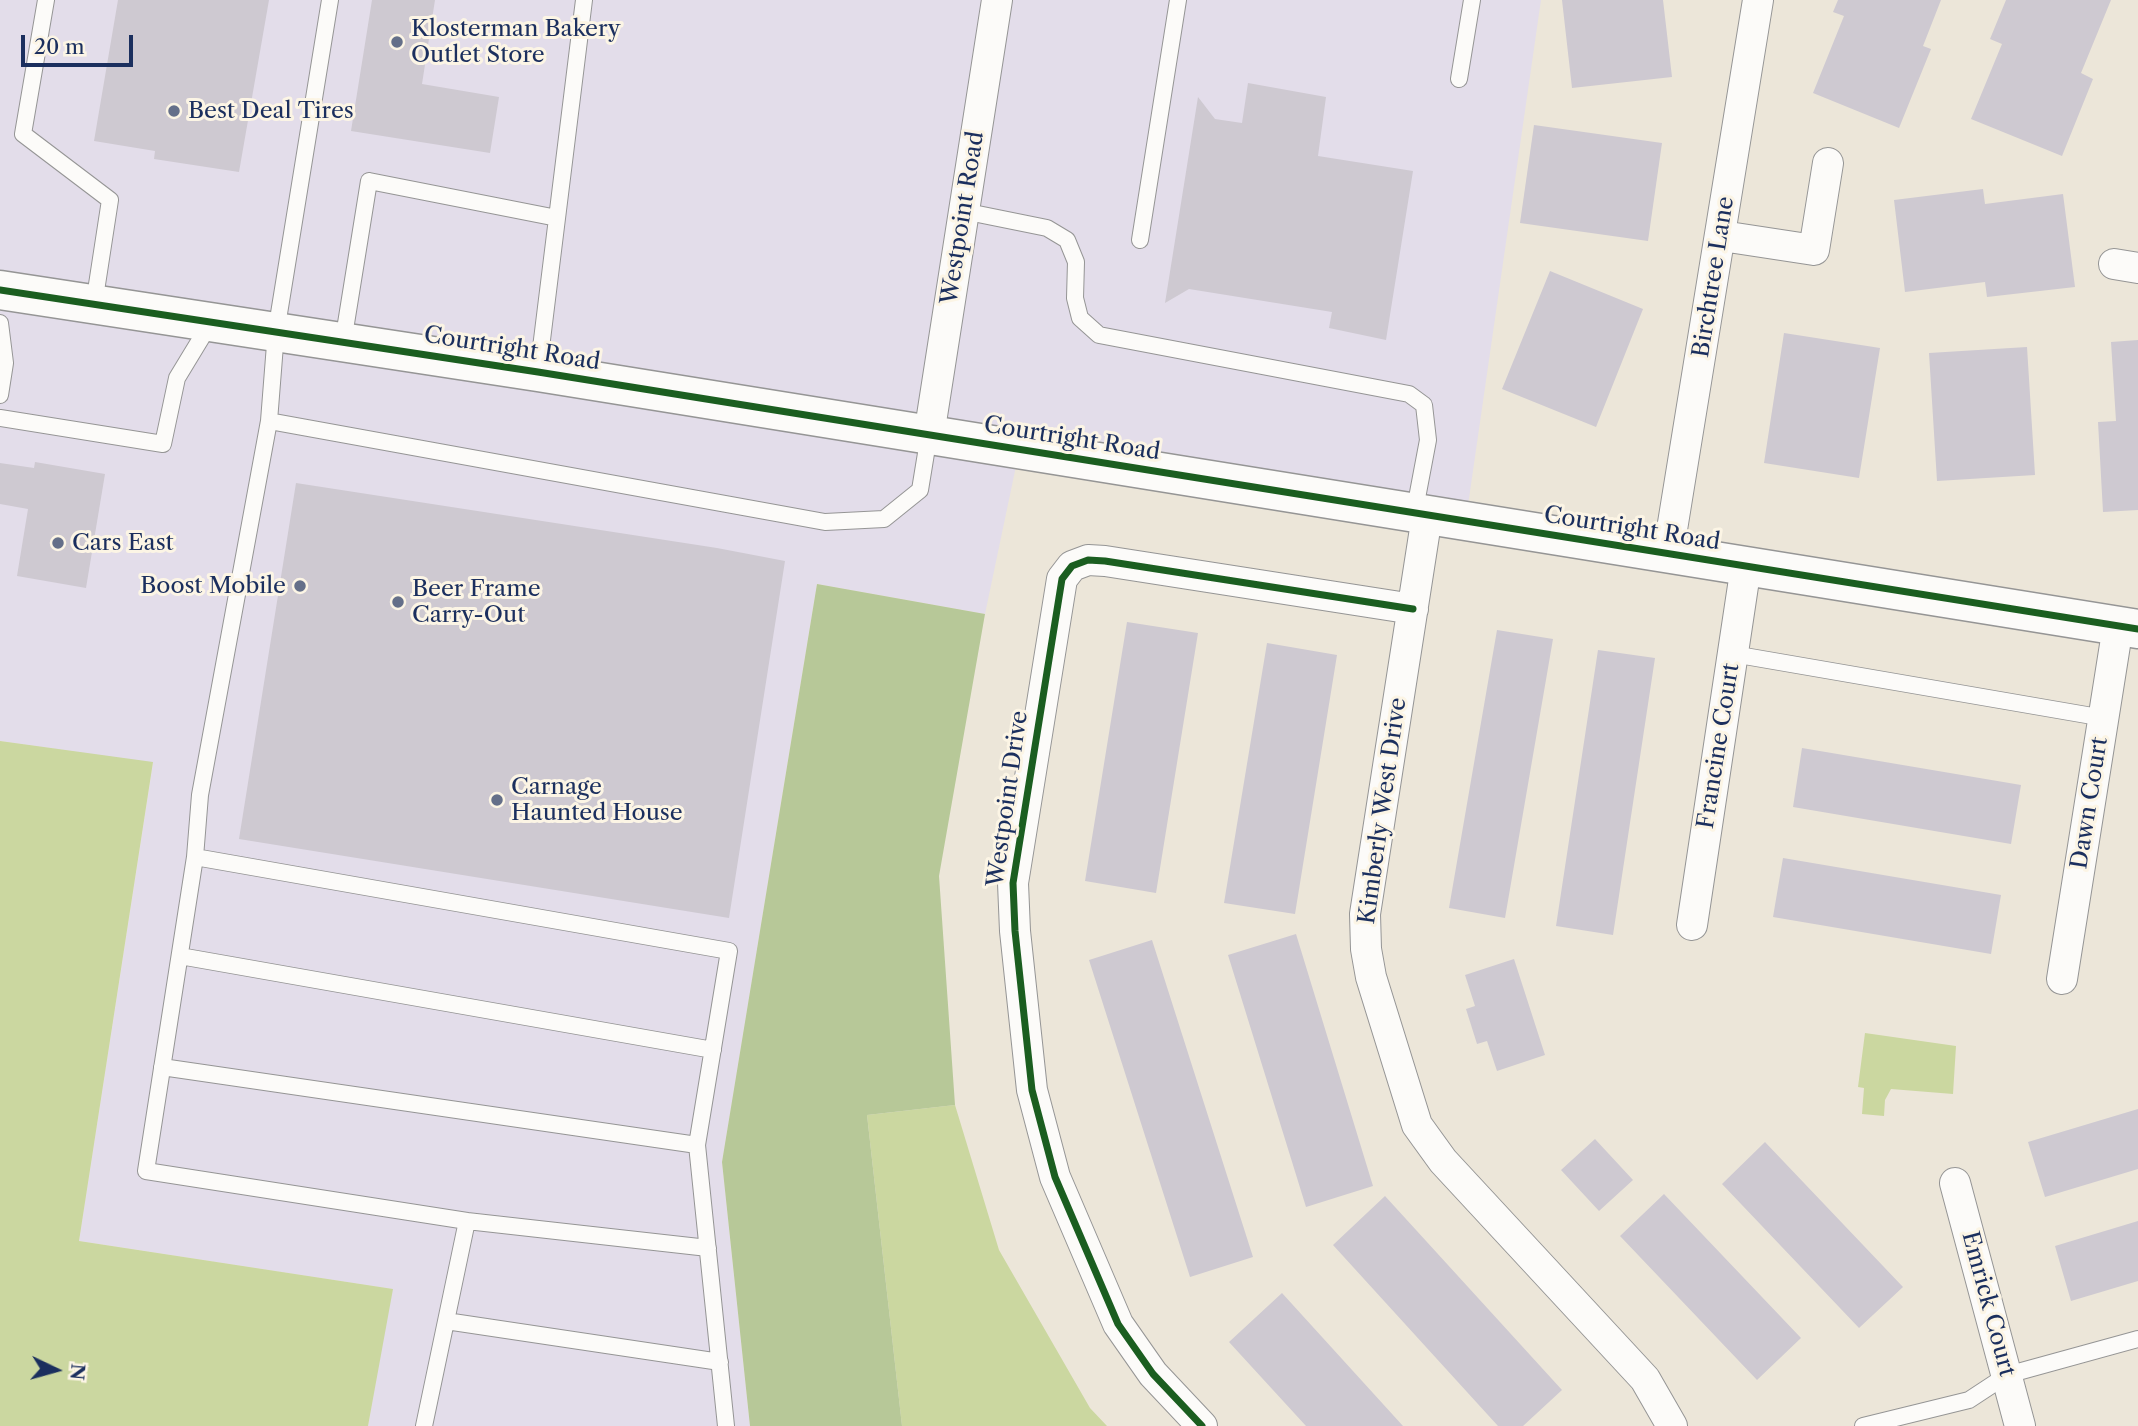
<!DOCTYPE html>
<style>
body{margin:0}
#map{position:relative;width:2138px;height:1426px;overflow:hidden;background:#ece6d9;font-family:"Libre Caslon Text",serif}
canvas{display:block}
.north{position:absolute;left:21px;top:1335px;width:70px;height:70px;-webkit-text-stroke:5px #fcf5e5;paint-order:stroke;rotate:95deg;font-size:19px;font-weight:700;line-height:28px;text-align:center;color:#1b2f5e}
.north::after{content:'';display:block;margin:auto;width:24px;height:32px;background:#1b2f5e;clip-path:polygon(50% 0,100% 100%,50% 72%,0 100%)}
.scale{position:absolute;left:21px;top:35px;width:112px;height:32px;box-sizing:border-box;border:4px solid #1b2f5e;border-top:0;padding-left:9px;font-size:21px;line-height:24px;white-space:nowrap;color:#1b2f5e;-webkit-text-stroke:5px #fcf5e5;paint-order:stroke}
</style>
<div id="map">
<canvas width="2138" height="1426"></canvas>
<div class="north">N</div>
<div class="scale">20 m</div>
</div>
<script>
const ctx = document.querySelector('canvas').getContext('2d');
ctx.lineJoin = 'round';
function fill(path, color) {
  ctx.fillStyle = color;
  ctx.fill(path, 'evenodd');
}
function shape(rows) {
  const path = new Path2D();
  for (const r of rows) {
    path.moveTo(r[0], r[1]);
    for (let i = 2; i < r.length; i += 2) path.lineTo(r[i], r[i + 1]);
  }
  return path;
}
function strokePath(path, color, width, dash) {
  ctx.strokeStyle = color;
  ctx.lineWidth = width;
  ctx.lineCap = dash ? 'butt' : 'round';
  ctx.setLineDash(dash || []);
  ctx.stroke(path);
}
function label(font, color, halo, rows, align = 'center') {
  ctx.font = font + ' "Libre Caslon Text",serif';
  ctx.lineWidth = 6;
  ctx.setLineDash([]);
  ctx.textBaseline = 'middle';
  ctx.strokeStyle = halo;
  ctx.fillStyle = color;
  for (const [text, x, y, turn = 0] of rows) {
    ctx.save();
    ctx.translate(x, y);
    ctx.rotate((+turn || 0) * Math.PI / 180);
    ctx.textAlign = isNaN(turn) ? turn : align;
    if (halo) ctx.strokeText(text, 0, 0);
    ctx.fillText(text, 0, 0);
    ctx.restore();
  }
}
const built = shape([
 [0,0,1541,0,1466,519,1020,447,985,614,817,584,722,1162,750,1426,368,1426,392,1289,79,1241,153,763,0,741]
]);
const green = shape([
 [0,741,153,762,79,1241,393,1289,368,1426,0,1426],
 [1865,1033,1956,1046,1953,1094,1891,1089,1885,1100,1884,1116,1862,1114,1864,1088,1858,1087],
 [955,1105,999,1250,1090,1408,1107,1426,902,1426,867,1115]
]);
const forest = shape([
 [817,584,985,614,939,876,955,1105,867,1115,902,1426,750,1426,722,1162]
]);
const building = shape([
 [118,0,269,0,239,172,154,159,155,151,94,141],
 [372,0,435,0,422,84,499,97,490,153,351,131],
 [1562,0,1663,0,1672,77,1572,88],
 [1838,0,1941,0,1923,46,1931,49,1899,128,1813,93,1844,16,1833,12],
 [2006,0,2111,0,2081,73,2093,79,2062,156,1971,119,2002,44,1990,39],
 [1248,83,1326,97,1318,156,1413,171,1386,340,1329,328,1332,312,1189,289,1165,303,1198,97,1215,119,1242,123],
 [1534,125,1662,143,1648,241,1520,223],
 [1983,189,1985,204,2063,194,2075,287,1987,297,1985,282,1905,292,1894,200],
 [1550,271,1643,309,1596,427,1502,389],
 [1784,333,1880,348,1859,478,1764,463],
 [2138,340,2138,510,2103,512,2098,422,2116,421,2111,342],
 [2027,347,2035,475,1937,481,1929,353],
 [35,462,105,474,86,588,17,576,28,509,0,504,0,463,34,468],
 [296,483,717,548,785,561,729,918,239,839],
 [1127,622,1198,633,1156,893,1085,881],
 [1497,630,1553,639,1505,918,1449,908],
 [1267,643,1337,655,1295,914,1224,903],
 [1598,650,1655,658,1613,935,1556,926],
 [1802,748,2021,785,2011,844,1793,807],
 [1783,858,2001,895,1991,954,1773,917],
 [1296,934,1373,1186,1306,1207,1228,955],
 [1152,940,1253,1257,1190,1277,1089,960],
 [1514,959,1545,1055,1497,1071,1487,1041,1477,1044,1466,1009,1475,1006,1465,975],
 [2138,1109,2138,1169,2045,1197,2028,1142],
 [1595,1139,1633,1180,1599,1211,1561,1170],
 [1765,1142,1903,1287,1859,1328,1722,1184],
 [1664,1194,1801,1338,1757,1380,1620,1236],
 [1385,1196,1562,1390,1523,1426,1498,1426,1333,1245],
 [2138,1221,2138,1281,2071,1301,2055,1246],
 [1282,1293,1403,1426,1306,1426,1229,1342]
]);
const lane = shape([
 [46,0,23,134,110,200,94,304],
 [330,0,276,332,269,421,825,522,884,519,920,490,929,435],
 [1459,79,1472,0],
 [963,211,1047,228,1067,240,1076,262,1075,298,1080,318,1099,335,1409,394,1424,405,1428,440,1414,514],
 [1140,240,1178,0],
 [0,323,5,363,0,395],
 [343,342,369,181,557,218],
 [538,372,584,0],
 [0,418,163,444,177,378,211,322],
 [269,421,200,795,195,857,729,951,697,1145,726,1426],
 [1733,654,2104,718],
 [195,857,146,1171,467,1221,424,1426],
 [180,956,713,1050],
 [162,1067,697,1145],
 [467,1221,708,1248],
 [446,1321,720,1362],
 [1863,1426,1969,1400,2007,1375,2138,1339]
]);
const street = shape([
 [1722,236,1814,250,1828,163],
 [2114,264,2138,268],
 [929,435,997,0],
 [1427,516,1365,914,1366,949,1371,977,1417,1125,1443,1161,1645,1379,1672,1426],
 [1668,554,1758,0],
 [1692,925,1746,566],
 [2062,979,2118,626],
 [1955,1183,2020,1426],
 [1202,1426,1153,1374,1118,1324,1055,1177,1032,1090,1015,931,1013,883,1062,579,1072,566,1088,560,1105,561,1413,609]
]);
const secondary = shape([
 [0,290,538,372,2138,629]
]);
const cycleway = shape([
 [0,290,538,372,2138,629],
 [1202,1426,1153,1374,1118,1324,1055,1177,1032,1090,1015,931,1013,883,1062,579,1072,566,1088,560,1105,561,1413,609]
]);
const markers = [
 [397,42,7,"#646f89"],
 [174,111,7,"#646f89"],
 [58,543,7,"#646f89"],
 [300,586,7,"#646f89"],
 [398,602,7,"#646f89"],
 [497,800,7,"#646f89"]
];
const poiNames = [
 ["Klosterman Bakery",411,29],
 ["Outlet Store",411,55],
 ["Best Deal Tires",188,111],
 ["Cars East",72,543],
 ["Boost Mobile",286,586,"right"],
 ["Beer Frame",412,589],
 ["Carry-Out",412,615],
 ["Carnage",511,787],
 ["Haunted House",511,813]
];
const streetNames = [
 ["Westpoint Road",963,218,-81],
 ["Birchtree Lane",1714,277,-81],
 ["Courtright Road",512,349,9],
 ["Courtright Road",1072,439,9],
 ["Courtright Road",1632,529,9],
 ["Francine Court",1719,746,-81],
 ["Westpoint Drive",1008,799,-82],
 ["Dawn Court",2090,803,-81],
 ["Kimberly West Drive",1383,811,-82],
 ["Emrick Court",1988,1304,75]
];
fill(built, '#e3ddea');
fill(green, '#cbd7a0');
fill(forest, '#b7c898');
fill(building, '#cec9d1');
strokePath(lane, '#959595', 18);
strokePath(street, '#959595', 32);
strokePath(secondary, '#959595', 41);
strokePath(lane, '#fcfbf9', 16);
strokePath(street, '#fcfbf9', 30);
strokePath(secondary, '#fcfbf9', 38);
strokePath(cycleway, '#1b5e20', 7);
for (const [x, y, r, color] of markers) {
  const dot = new Path2D();
  dot.arc(x, y, r, 0, 2 * Math.PI);
  ctx.fillStyle = color;
  ctx.fill(dot);
  strokePath(dot, '#fcf5e5', 2.5);
}
label('23px', '#1b2f5e', '#fcf5e5', poiNames, 'left');
label('23px', '#1b2f5e', '#fcf5e5', streetNames);
</script>
